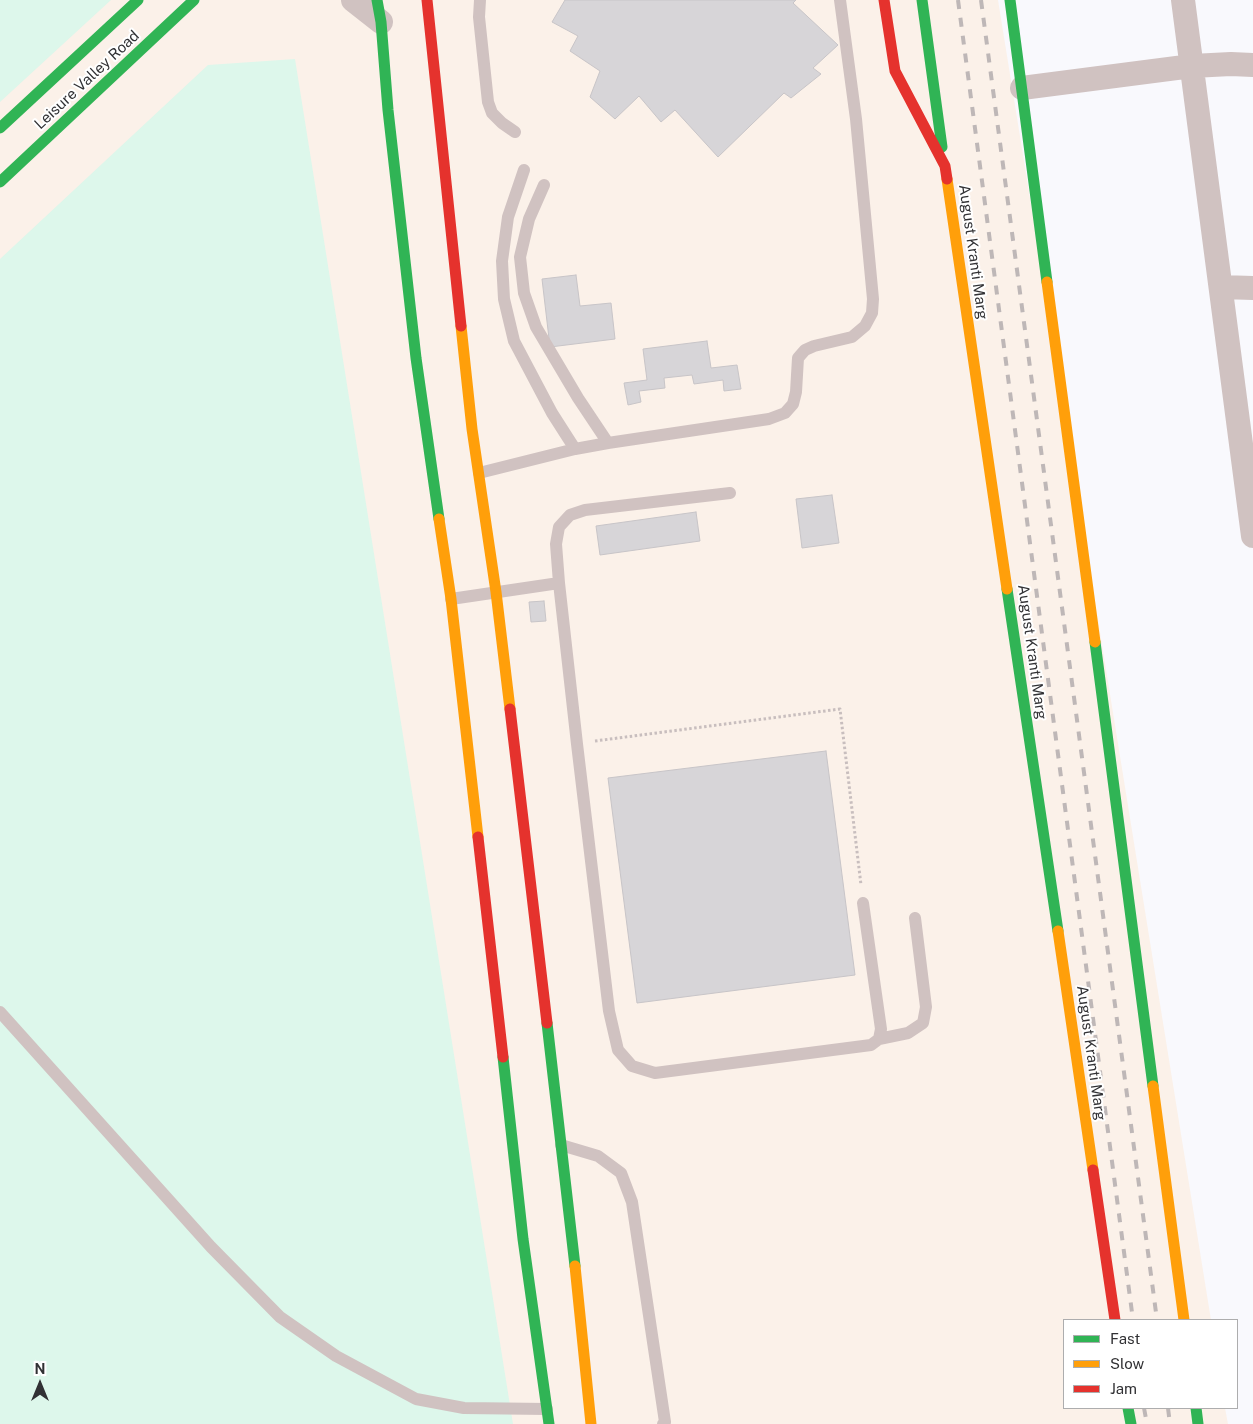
<!DOCTYPE html>
<style>
body{margin:0}
#map{position:relative;width:1253px;height:1424px;overflow:hidden;background:#f9f9fd;font-family:"Public Sans",sans-serif}
canvas{display:block}
.legend{position:absolute;left:1063px;top:1319px;width:175px;height:90px;box-sizing:border-box;background:#fff;border:1px solid #adadae;margin:0;padding:6px 9px;list-style:none;font-size:15px;color:#313134}
.legend li{display:flex;align-items:center;gap:10px;height:25px}
.legend b{width:25px;border:1px solid #adadae}
.north{position:absolute;left:15px;top:1359px;width:50px;height:50px;-webkit-text-stroke:4px #fff;paint-order:stroke;rotate:0deg;font-size:14px;font-weight:700;line-height:20px;text-align:center;color:#313134}
.north::after{content:'';display:block;margin:auto;width:18px;height:22px;background:#313134;clip-path:polygon(50% 0,100% 100%,50% 72%,0 100%)}
</style>
<div id="map">
<canvas width="1253" height="1424"></canvas>
<ul class="legend">
<li><b style="height:6px;background:#30b455"></b>Fast</li>
<li><b style="height:6px;background:#ff9f0a"></b>Slow</li>
<li><b style="height:6px;background:#e5322d"></b>Jam</li>
</ul>
<div class="north">N</div>
</div>
<script>
const ctx = document.querySelector('canvas').getContext('2d');
ctx.lineJoin = 'round';
function fill(path, color) {
  ctx.fillStyle = color;
  ctx.fill(path, 'evenodd');
}
function shape(rows) {
  const path = new Path2D();
  for (const r of rows) {
    path.moveTo(r[0], r[1]);
    for (let i = 2; i < r.length; i += 2) path.lineTo(r[i], r[i + 1]);
  }
  return path;
}
function strokePath(path, color, width, dash) {
  ctx.strokeStyle = color;
  ctx.lineWidth = width;
  ctx.lineCap = dash ? 'butt' : 'round';
  ctx.setLineDash(dash || []);
  ctx.stroke(path);
}
function label(font, color, halo, rows, align = 'center') {
  ctx.font = font + ' "Public Sans",sans-serif';
  ctx.lineWidth = 4;
  ctx.setLineDash([]);
  ctx.textBaseline = 'middle';
  ctx.strokeStyle = halo;
  ctx.fillStyle = color;
  for (const [text, x, y, turn = 0] of rows) {
    ctx.save();
    ctx.translate(x, y);
    ctx.rotate((+turn || 0) * Math.PI / 180);
    ctx.textAlign = isNaN(turn) ? turn : align;
    if (halo) ctx.strokeText(text, 0, 0);
    ctx.fillText(text, 0, 0);
    ctx.restore();
  }
}
const commercial = shape([
 [0,0,998,0,1211,1320,1064,1320,1064,1408,1225,1408,1228,1424,0,1424]
]);
const green = shape([
 [0,0,111,0,0,102],
 [295,59,513,1424,0,1424,0,259,208,65]
]);
const building = shape([
 [565,0,796,0,793,3,838,45,813,68,821,74,791,98,784,93,718,157,675,110,661,122,639,96,615,119,590,97,600,71,570,51,578,36,552,22,565,0],
 [576,275,580,306,611,303,615,339,550,347,542,279,576,275],
 [707,341,711,368,737,365,741,389,724,391,723,380,694,384,692,375,664,378,665,388,639,391,641,402,628,405,624,383,647,380,643,349,707,341],
 [832,495,839,543,802,548,796,499,832,495],
 [696,512,700,541,600,555,596,526,696,512],
 [544,601,546,621,531,622,529,602,544,601],
 [826,751,855,975,637,1003,608,778,826,751]
]);
const path = shape([
 [595,741,840,709,861,885]
]);
const lane = shape([
 [480,0,479,17,488,102,492,113,502,123,515,132],
 [524,170,508,217,502,261,504,299,514,341,552,413,575,449],
 [544,185,529,219,520,257,524,293,536,327,578,398,608,443],
 [479,473,575,449,608,443,769,419,785,413,793,404,796,392,798,358,805,350,814,346,852,337,865,326,872,313,873,299,856,119,840,0],
 [730,493,585,510,570,515,559,527,556,544,559,583,577,744,609,1011,618,1050,632,1066,655,1073,871,1045,879,1039,881,1029,863,903],
 [451,599,559,583],
 [0,1012,211,1247,280,1317,336,1356,416,1399,464,1408,547,1409],
 [879,1039,908,1033,923,1023,926,1007,915,918],
 [561,1145,598,1156,621,1173,632,1202,665,1422,663,1424]
]);
const street = shape([
 [353,0,381,22],
 [1183,0,1253,536],
 [1022,88,1192,66,1231,64,1253,65],
 [1221,287,1253,288]
]);
const fast = shape([
 [377,0,381,22,388,110,416,358,439,519],
 [922,0,942,147],
 [1010,0,1047,282],
 [0,128,138,0],
 [0,182,194,0],
 [1007,589,1058,931],
 [1095,642,1153,1086],
 [547,1023,575,1266],
 [503,1057,523,1239,549,1424],
 [1128,1408,1131,1424],
 [1196,1408,1198,1424]
]);
const slow = shape([
 [947,179,1007,589],
 [1047,282,1095,642],
 [461,326,472,429,496,592,510,709],
 [439,519,451,599,478,837],
 [1058,931,1093,1170],
 [1153,1086,1184,1320],
 [575,1266,591,1424]
]);
const jam = shape([
 [427,0,461,326],
 [884,0,895,71,945,166,947,179],
 [510,709,547,1023],
 [478,837,503,1057],
 [1093,1170,1115,1320]
]);
const rail = shape([
 [958,0,1133,1320],
 [981,0,1157,1320],
 [1144,1408,1147,1424],
 [1168,1408,1170,1424]
]);
const streetNames = [
 ["Leisure Valley Road",87,80,-43],
 ["August Kranti Marg",973,252,82],
 ["August Kranti Marg",1032,652,82],
 ["August Kranti Marg",1091,1053,82]
];
fill(commercial, '#fbf1e9');
fill(green, '#ddf7eb');
fill(building, '#d7d5d8');
strokePath(building, '#c8c5c8', 1);
strokePath(path, '#c8bebe', 3, [2.5, 2.5]);
strokePath(lane, '#d0c2c1', 12);
strokePath(street, '#d0c2c1', 24);
strokePath(fast, '#30b455', 11);
strokePath(slow, '#ff9f0a', 11);
strokePath(jam, '#e5322d', 11);
strokePath(rail, '#beb7b7', 4, [9, 9]);
label('15px', '#313134', '#fff', streetNames);
</script>
